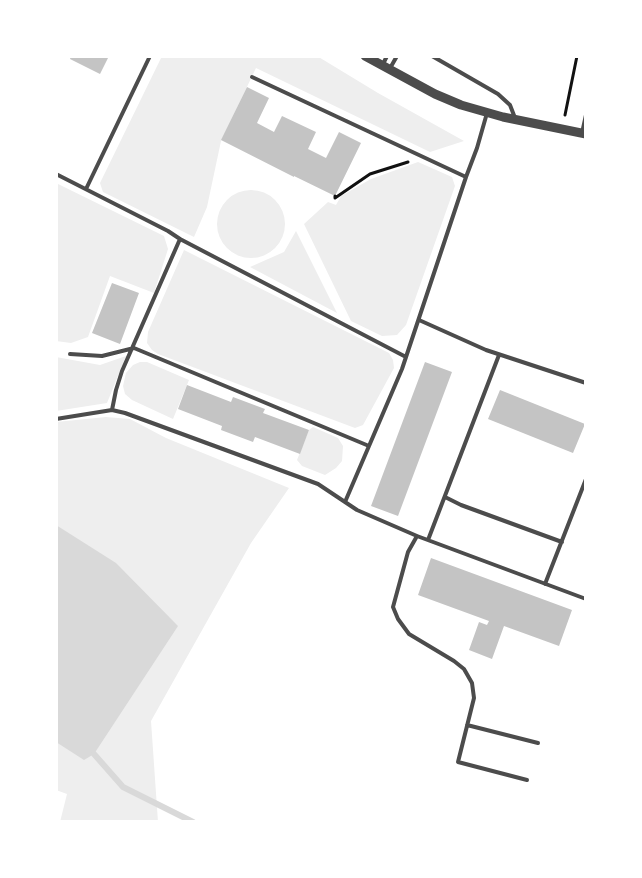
<!DOCTYPE html>
<style>
body{margin:0}
#map{position:relative;width:642px;height:878px;overflow:hidden;background:#fff;font-family:"Fira Sans",sans-serif}
canvas{display:block}
.frame{position:absolute;inset:0;border:58px solid #fff;pointer-events:none}
</style>
<div id="map">
<canvas width="642" height="878"></canvas>
<div class="frame"></div>
</div>
<script>
const ctx = document.querySelector('canvas').getContext('2d');
ctx.lineJoin = 'round';
function fill(path, color) {
  ctx.fillStyle = color;
  ctx.fill(path, 'evenodd');
}
function shape(rows) {
  const path = new Path2D();
  for (const r of rows) {
    if (r.length === 3) {
      path.moveTo(r[0] + r[2], r[1]);
      path.arc(r[0], r[1], r[2], 0, 2 * Math.PI);
      continue;
    }
    path.moveTo(r[0], r[1]);
    for (let i = 2; i < r.length; i += 2) path.lineTo(r[i], r[i + 1]);
  }
  return path;
}
function strokePath(path, color, width, dash) {
  ctx.strokeStyle = color;
  ctx.lineWidth = width;
  ctx.lineCap = dash ? 'butt' : 'round';
  ctx.setLineDash(dash || []);
  ctx.stroke(path);
}
const green = shape([
 [162,56,317,56,378,93,464,141,430,152,256,68,221,141,207,207,194,237,103,192,100,183],
 [418,162,452,177,455,186,406,325,397,335,382,336,351,321,304,224,328,202,336,205,341,196,371,179],
 [56,183,164,236,168,249,154,293,110,276,88,337,71,343,56,341],
 [251,224,34],
 [296,231,337,313,250,267,284,252],
 [184,250,389,353,393,360,394,368,363,425,355,428,158,354,152,350,147,343,148,332],
 [126,356,107,403,56,411,56,357,100,365],
 [140,362,147,362,189,380,173,419,132,400,125,394,123,386,126,373,133,365],
 [106,417,130,419,166,438,289,488,251,543,151,721,158,822,60,822,67,794,56,790,56,422],
 [313,427,338,438,343,446,342,461,336,468,325,475,302,466,297,460,309,430]
]);
const water = shape([
 [56,525,116,563,178,626,94,754,84,760,56,742]
]);
const stream = shape([
 [94,754,123,787,193,822]
]);
const building = shape([
 [71,56,109,56,100,74,70,59],
 [247,87,269,98,257,123,274,132,282,116,316,132,308,149,326,158,339,132,361,143,335,196,294,176,294,177,221,140],
 [112,283,139,293,120,344,92,333],
 [425,362,452,372,398,516,371,506],
 [187,385,231,402,233,397,265,409,263,413,309,430,300,454,255,437,253,442,221,430,222,426,178,409],
 [500,390,585,424,573,453,488,419],
 [431,558,572,610,559,646,504,626,492,659,469,650,479,622,487,625,489,621,418,595]
]);
const path = shape([
 [565,115,577,56],
 [335,196,335,198,370,174,408,162]
]);
const service = shape([
 [432,56,498,94,510,105,515,118],
 [382,66,387,56],
 [389,70,397,56],
 [252,77,466,177],
 [582,133,586,115],
 [56,174,168,231,180,239,122,371,116,390,112,410],
 [86,189,150,56],
 [180,239,406,357],
 [419,320,486,350,586,383],
 [70,354,102,356,134,348,369,446],
 [56,419,112,410,125,413,318,484,357,510,417,536,586,599],
 [445,497,461,505,562,542],
 [345,502,402,369,466,177,477,148,487,113],
 [417,536,408,552,393,607,398,619,409,634,454,661,464,669,472,683,474,698,458,762,527,780],
 [428,540,499,355],
 [545,584,586,479],
 [467,725,538,743]
]);
const tertiary = shape([
 [365,56,435,94,461,105,503,117,586,134]
]);
fill(green, '#eee');
fill(water, '#d9d9d9');
strokePath(stream, '#d9d9d9', 6);
fill(building, '#c4c4c4');
strokePath(path, '#111', 3);
strokePath(service, '#4c4c4c', 4);
strokePath(tertiary, '#4c4c4c', 9);
</script>
